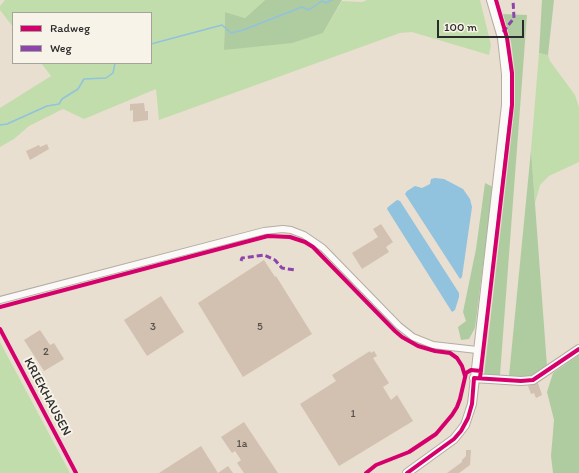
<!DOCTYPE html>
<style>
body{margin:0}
#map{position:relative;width:579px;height:473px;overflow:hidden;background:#e8dfd0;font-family:Itim,sans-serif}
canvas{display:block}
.legend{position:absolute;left:12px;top:12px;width:140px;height:52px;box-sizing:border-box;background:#f7f3e8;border:1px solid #a5a39c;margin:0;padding:5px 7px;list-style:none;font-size:12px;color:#2b2b2b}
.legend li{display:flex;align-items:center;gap:8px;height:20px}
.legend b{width:20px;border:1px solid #a5a39c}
.scale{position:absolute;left:437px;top:20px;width:87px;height:18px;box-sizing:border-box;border:2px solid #2b2b2b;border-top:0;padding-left:5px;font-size:12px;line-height:14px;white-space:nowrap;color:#2b2b2b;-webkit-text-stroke:3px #f7f3e8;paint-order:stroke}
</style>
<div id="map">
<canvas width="579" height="473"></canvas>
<ul class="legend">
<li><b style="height:5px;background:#d6006c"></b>Radweg</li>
<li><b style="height:5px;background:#8e44ad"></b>Weg</li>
</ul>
<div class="scale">100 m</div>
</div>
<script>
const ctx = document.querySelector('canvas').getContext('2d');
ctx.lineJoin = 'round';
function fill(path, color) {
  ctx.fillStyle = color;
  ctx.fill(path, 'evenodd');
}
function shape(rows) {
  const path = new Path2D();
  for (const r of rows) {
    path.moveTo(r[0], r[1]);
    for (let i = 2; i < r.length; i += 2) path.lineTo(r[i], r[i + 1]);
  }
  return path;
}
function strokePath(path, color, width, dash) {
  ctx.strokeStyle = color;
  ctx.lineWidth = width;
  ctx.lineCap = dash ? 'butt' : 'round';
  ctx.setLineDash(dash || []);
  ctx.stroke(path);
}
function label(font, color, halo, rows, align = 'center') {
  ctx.font = font + ' Itim,sans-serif';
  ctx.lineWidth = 4;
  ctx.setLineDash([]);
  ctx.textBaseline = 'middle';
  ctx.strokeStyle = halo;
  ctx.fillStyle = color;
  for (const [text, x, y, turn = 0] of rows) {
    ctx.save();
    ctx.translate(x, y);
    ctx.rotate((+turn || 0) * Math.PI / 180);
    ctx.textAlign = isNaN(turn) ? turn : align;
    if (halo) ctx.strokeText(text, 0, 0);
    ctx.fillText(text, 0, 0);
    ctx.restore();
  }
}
const green = shape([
 [5,0,265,0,245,18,225,12,224,50,323,33,342,1,362,2,367,0,480,0,491,45,489,55,412,32,400,33,159,120,156,89,84,119,63,109,29,126,14,139,0,147,0,108,51,76,41,63,151,63,151,13,13,13,13,27,0,10,0,6],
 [539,53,548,55,550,61,575,95,579,107,579,162,549,176,540,185,535,203,531,150],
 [0,342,70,473,0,473]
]);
const forest = shape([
 [265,0,342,0,323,33,292,43,224,50,225,12,245,18],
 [542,0,554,0,548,55,539,53],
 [503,14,527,15,500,375,484,375,515,104,515,73,511,42],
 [531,150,547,366,533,376,509,376],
 [485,183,493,187,475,328,469,339,461,340,458,327,466,321,463,312,476,249],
 [579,355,579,473,553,473,551,456,554,420,547,392,553,373]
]);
const water = shape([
 [435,178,444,179,463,189,470,199,472,207,462,277,460,279,405,194,407,191,415,186,422,188,430,184,431,179],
 [397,200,400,201,459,293,459,297,455,310,452,312,387,209,388,207]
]);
const stream = shape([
 [151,44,222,25,231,33,243,30,302,7,309,10,322,1,326,3,332,0],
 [0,125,7,124,47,106,59,104,62,99,78,89,84,79,106,78,113,73,115,63]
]);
const building = shape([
 [144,103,145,111,148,111,148,120,133,122,133,110,130,111,130,104],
 [47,144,49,149,30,160,26,151,39,145,40,147],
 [381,224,393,242,386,247,389,252,362,269,352,253,378,237,373,229],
 [264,260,275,277,276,276,312,334,243,377,198,303],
 [161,296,184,332,147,356,124,320],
 [40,330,50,345,54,343,64,359,44,371,24,340],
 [370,351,371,353,374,351,377,356,373,358,389,383,383,387,391,400,397,395,413,421,339,466,300,404,336,381,332,375],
 [538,383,542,395,536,398,534,393,531,394,528,386],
 [244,422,278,473,244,473,237,463,241,460,235,451,232,453,221,437],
 [201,446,218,473,228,466,233,473,159,473],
 [466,450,471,450,470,465,459,473,447,473,462,462,462,460,466,456]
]);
const street = shape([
 [0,300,264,231,283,229,291,230,304,235,323,248,399,326,413,337,433,345,477,350]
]);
const secondary = shape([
 [474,378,521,381,533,380,579,349],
 [407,473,454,439,465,425,472,404,506,105,506,74,502,38,491,0]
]);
const quiet = shape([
 [503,32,514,18,513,0],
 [241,261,242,258,264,255,275,260,282,268,295,270]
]);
const cycleway = shape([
 [0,307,268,236,290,237,305,242,313,247,395,331,402,337,418,346,435,351,450,353,457,358,462,366,465,376],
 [0,329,76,473],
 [480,378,512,105,512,73,507,38,496,0],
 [366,473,376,465,409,452,436,434,452,415,457,407,460,399,466,373,471,370,481,371],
 [407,473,454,439,461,431,468,418,472,404,474,378,521,381,533,380,579,349]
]);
const numberNames = [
 ["3",153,327],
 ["5",260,327],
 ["2",46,352],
 ["1",353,414],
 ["1a",242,444]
];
const streetNames = [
 ["KRIEKHAUSEN",47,397,62]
];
fill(green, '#c2ddac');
fill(forest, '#afcca0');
fill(water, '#91c2de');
strokePath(stream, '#91c2de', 1.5);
fill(building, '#d2c0b1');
strokePath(street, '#b3ada3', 8);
strokePath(secondary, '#b3ada3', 10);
strokePath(street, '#fcfaf8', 6);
strokePath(secondary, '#fcfaf8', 8);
strokePath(quiet, '#8e44ad', 3, [6, 3]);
strokePath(cycleway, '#d6006c', 4);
label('11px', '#55504c', null, numberNames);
label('13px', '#2b2b2b', '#f7f3e8', streetNames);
</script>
